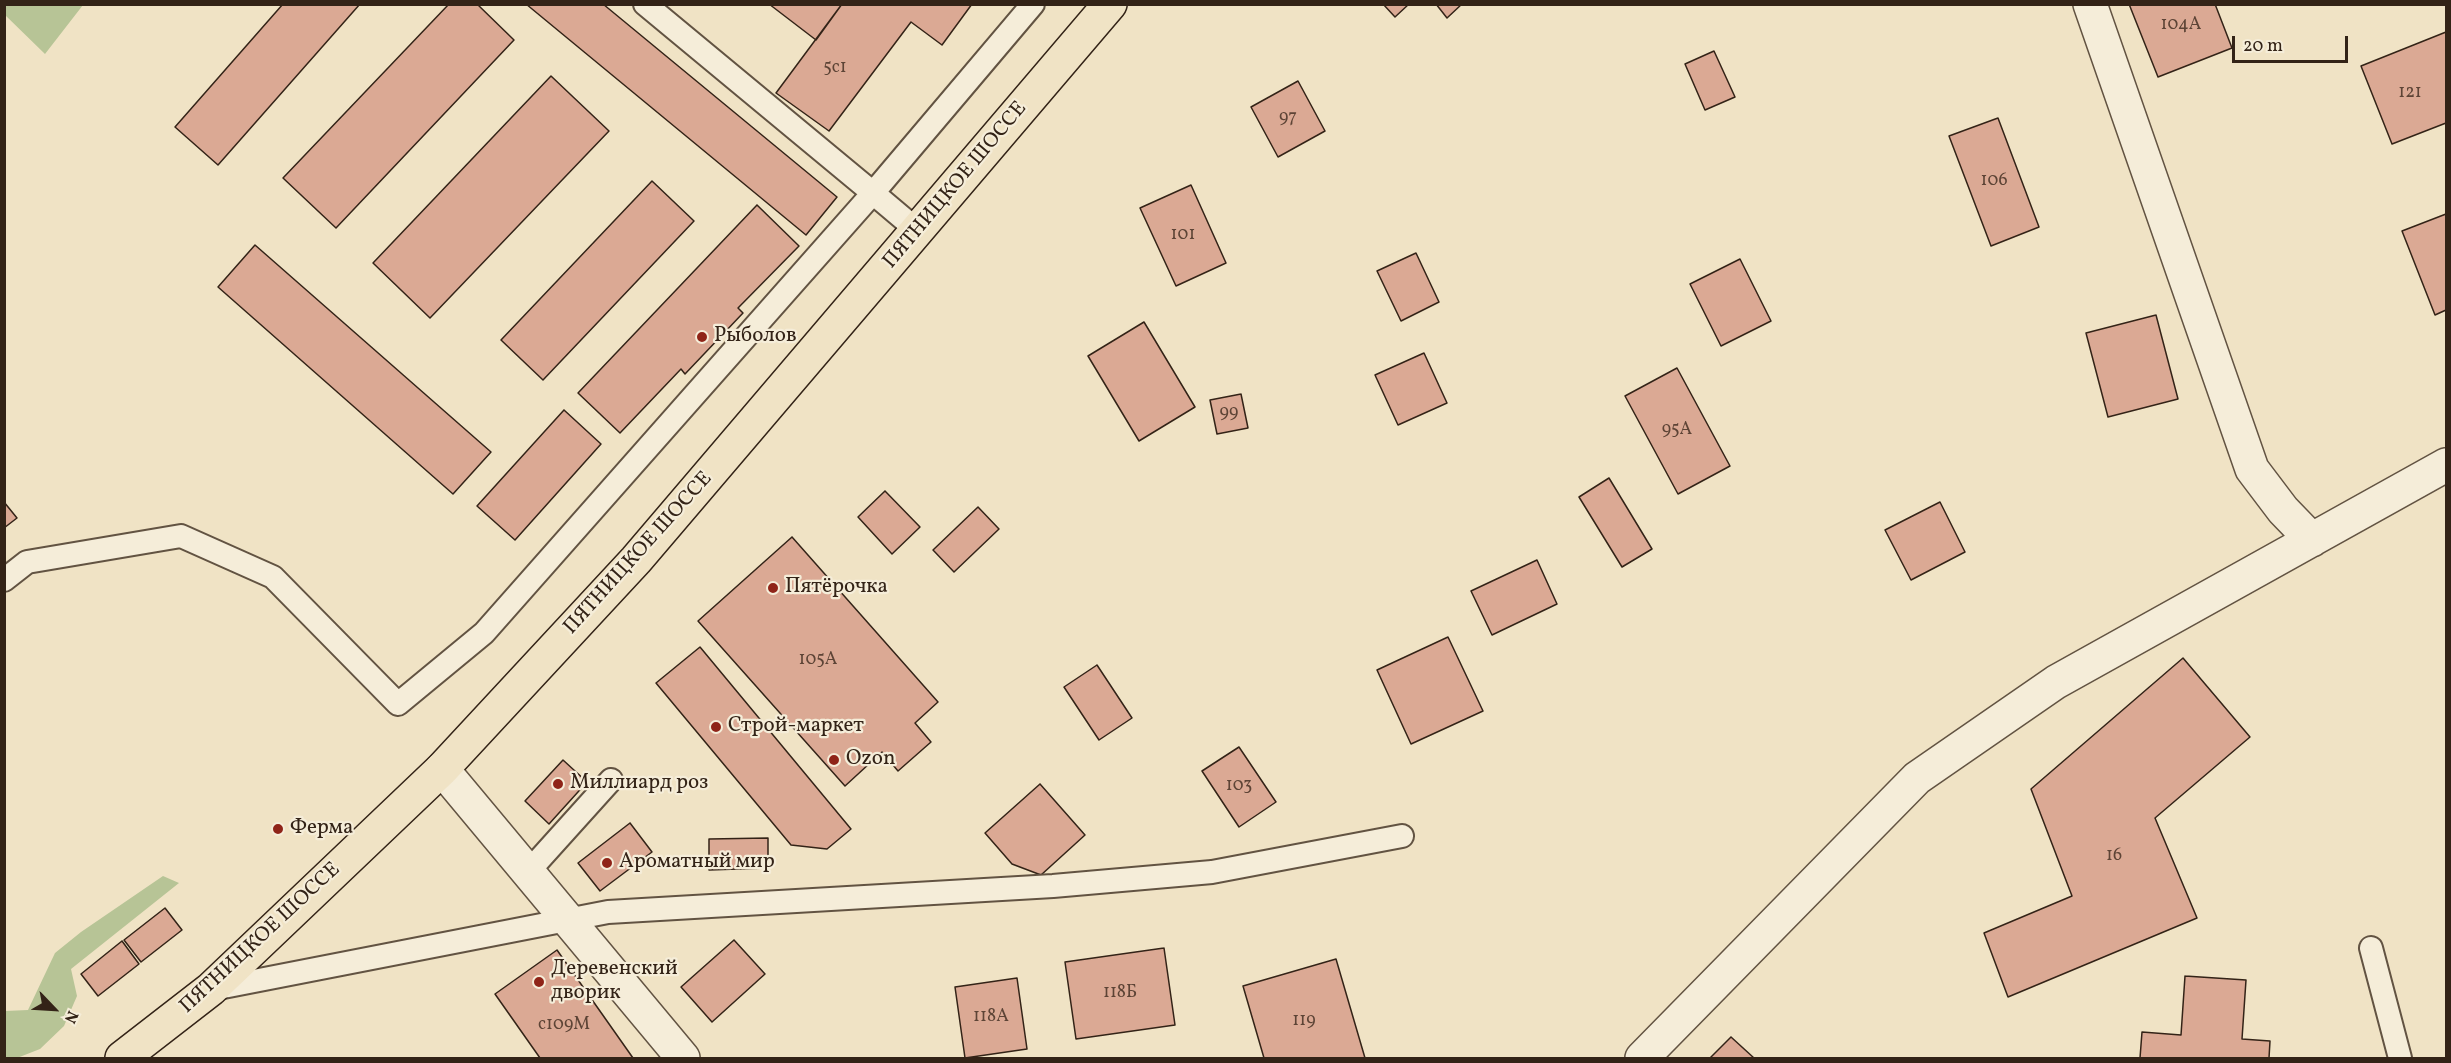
<!DOCTYPE html>
<meta charset="utf-8">
<style>
body{margin:0}
#map{position:relative;width:2451px;height:1063px;overflow:hidden;background:#f0e3c5;font-family:Vollkorn,serif}
canvas{display:block}
.frame{position:absolute;inset:0;border:6px solid #332317;pointer-events:none}
.north{position:absolute;left:24px;top:979px;width:60px;height:60px;-webkit-text-stroke:4px #f5edd9;paint-order:stroke;rotate:115deg;font-size:16px;font-weight:700;line-height:24px;text-align:center;color:#332317}
.north::after{content:'';display:block;margin:auto;width:21px;height:27px;background:#332317;clip-path:polygon(50% 0,100% 100%,50% 72%,0 100%)}
.scale{position:absolute;left:2232px;top:36px;width:116px;height:27px;box-sizing:border-box;border:3px solid #332317;border-top:0;padding-left:8px;font-size:18px;line-height:21px;white-space:nowrap;color:#332317;-webkit-text-stroke:4px #f5edd9;paint-order:stroke}
</style>
<div id="map">
<canvas width="2451" height="1063"></canvas>
<div class="frame"></div>
<div class="north">N</div>
<div class="scale">20 m</div>
</div>
<script>
const ctx = document.querySelector('canvas').getContext('2d');
ctx.lineJoin = 'round';
function fill(path, color) {
  ctx.fillStyle = color;
  ctx.fill(path, 'evenodd');
}
function shape(rows) {
  const path = new Path2D();
  for (const r of rows) {
    path.moveTo(r[0], r[1]);
    for (let i = 2; i < r.length; i += 2) path.lineTo(r[i], r[i + 1]);
  }
  return path;
}
function strokePath(path, color, width, dash) {
  ctx.strokeStyle = color;
  ctx.lineWidth = width;
  ctx.lineCap = dash ? 'butt' : 'round';
  ctx.setLineDash(dash || []);
  ctx.stroke(path);
}
function label(font, color, halo, rows, align = 'center') {
  ctx.font = font + ' Vollkorn,serif';
  ctx.lineWidth = 4.5;
  ctx.setLineDash([]);
  ctx.textBaseline = 'middle';
  ctx.strokeStyle = halo;
  ctx.fillStyle = color;
  for (const [text, x, y, turn = 0] of rows) {
    ctx.save();
    ctx.translate(x, y);
    ctx.rotate((+turn || 0) * Math.PI / 180);
    ctx.textAlign = isNaN(turn) ? turn : align;
    if (halo) ctx.strokeText(text, 0, 0);
    ctx.fillText(text, 0, 0);
    ctx.restore();
  }
}
const green = shape([
 [4,5,5,4,83,5,45,54,5,15],
 [163,876,179,883,71,969,77,996,64,1026,40,1049,17,1058,5,1058,5,1011,28,1010,55,953,81,932]
]);
const building = shape([
 [283,4,360,4,218,165,175,127,283,4],
 [449,4,477,4,514,40,336,228,283,178,449,4],
 [526,4,603,4,837,197,806,235,526,4],
 [769,4,842,4,816,40,769,4],
 [842,4,972,4,942,45,911,22,829,131,776,93,842,4],
 [1383,4,1409,4,1395,17,1383,4],
 [1436,4,1462,4,1447,18,1436,4],
 [2129,4,2215,4,2232,48,2158,77,2129,4],
 [2446,32,2446,123,2392,144,2361,66,2446,32],
 [1714,51,1735,97,1705,110,1685,64,1714,51],
 [551,76,609,131,430,318,373,263,551,76],
 [1298,81,1325,131,1278,157,1251,107,1298,81],
 [1998,118,2039,227,1991,246,1949,136,1998,118],
 [652,181,694,221,543,380,501,340,652,181],
 [1191,185,1226,263,1176,286,1140,208,1191,185],
 [757,205,799,246,738,308,743,313,685,374,681,369,620,433,578,393,757,205],
 [2446,214,2446,310,2435,315,2402,231,2446,214],
 [255,245,491,452,453,494,218,287,255,245],
 [1416,253,1439,302,1401,321,1377,271,1416,253],
 [1740,259,1771,321,1721,346,1690,284,1740,259],
 [2156,315,2178,399,2108,417,2086,333,2156,315],
 [1144,322,1195,407,1139,441,1088,356,1144,322],
 [1424,353,1447,403,1398,425,1375,375,1424,353],
 [1677,368,1730,466,1678,494,1625,396,1677,368],
 [1241,394,1248,428,1217,434,1210,400,1241,394],
 [564,410,601,444,515,540,477,506,564,410],
 [1609,478,1652,549,1622,567,1579,497,1609,478],
 [885,491,920,527,892,554,858,517,885,491],
 [4,502,17,518,4,528,4,502],
 [1940,502,1965,552,1911,580,1885,530,1940,502],
 [978,507,999,529,954,572,933,550,978,507],
 [792,537,938,702,915,723,931,742,898,771,882,752,845,786,698,621,792,537],
 [1537,560,1557,604,1492,635,1471,591,1537,560],
 [1448,637,1483,711,1411,744,1377,670,1448,637],
 [700,647,851,829,827,849,791,845,656,683,700,647],
 [2183,658,2250,737,2155,818,2197,918,2008,997,1984,933,2072,896,2031,789,2183,658],
 [1097,665,1132,718,1099,740,1064,687,1097,665],
 [1239,747,1276,802,1239,827,1202,771,1239,747],
 [563,760,587,782,549,824,525,801,563,760],
 [1040,784,1085,835,1041,875,1012,864,985,833,1040,784],
 [630,823,652,852,600,891,578,863,630,823],
 [768,838,768,868,709,870,709,839,768,838],
 [165,908,182,930,141,962,124,940,165,908],
 [734,940,765,974,712,1022,681,987,734,940],
 [122,941,139,964,98,996,81,974,122,941],
 [1164,948,1175,1025,1076,1039,1065,962,1164,948],
 [557,950,633,1058,540,1058,495,994,557,950],
 [1336,959,1365,1058,1264,1058,1243,986,1336,959],
 [2185,976,2246,980,2242,1039,2270,1041,2269,1058,2140,1058,2142,1032,2181,1035,2185,976],
 [1017,978,1027,1049,965,1058,955,987,1017,978],
 [1731,1037,1754,1058,1710,1058,1731,1037]
]);
const lane = shape([
 [918,231,873,193,1033,4],
 [4,580,27,562,181,536,273,577,398,704,484,633,873,193,645,4],
 [529,871,611,780],
 [2371,948,2400,1058],
 [213,989,608,912,1053,886,1212,872,1402,836]
]);
const street = shape([
 [2090,4,2252,469,2283,510,2312,540],
 [442,769,683,1058],
 [1642,1058,1917,778,2056,682,2446,465]
]);
const primary = shape([
 [122,1058,211,989,442,769,636,560,1110,4]
]);
const markers = [
 [702,337,6,"#8f2418"],
 [773,588,6,"#8f2418"],
 [716,727,6,"#8f2418"],
 [834,760,6,"#8f2418"],
 [558,784,6,"#8f2418"],
 [278,829,6,"#8f2418"],
 [607,863,6,"#8f2418"],
 [539,982,6,"#8f2418"]
];
const numberNames = [
 ["104А",2181,26],
 ["5с1",835,69],
 ["121",2410,94],
 ["97",1288,119],
 ["106",1994,182],
 ["101",1183,236],
 ["99",1229,414],
 ["95А",1677,431],
 ["105А",818,661],
 ["103",1239,787],
 ["16",2114,857],
 ["118Б",1120,994],
 ["118А",991,1018],
 ["119",1304,1022],
 ["с109M",564,1026]
];
const streetNames = [
 ["ПЯТНИЦКОЕ ШОССЕ",956,186,-50],
 ["ПЯТНИЦКОЕ ШОССЕ",639,554,-48],
 ["ПЯТНИЦКОЕ ШОССЕ",261,939,-43]
];
const poiNames = [
 ["Рыболов",714,337],
 ["Пятёрочка",785,588],
 ["Строй-маркет",728,727],
 ["Ozon",846,760],
 ["Миллиард роз",570,784],
 ["Ферма",290,829],
 ["Ароматный мир",619,863],
 ["Деревенский",551,970],
 ["дворик",551,994]
];
fill(green, '#b7c496');
fill(building, '#dba994');
strokePath(building, '#332317', 1.5);
strokePath(lane, '#625342', 26);
strokePath(street, '#625342', 36);
strokePath(primary, '#332317', 36);
strokePath(lane, '#f5edd9', 22);
strokePath(street, '#f5edd9', 33);
strokePath(primary, '#f0e3c5', 33);
for (const [x, y, r, color] of markers) {
  const dot = new Path2D();
  dot.arc(x, y, r, 0, 2 * Math.PI);
  ctx.fillStyle = color;
  ctx.fill(dot);
  strokePath(dot, '#f5edd9', 2);
}
label('18px', '#5d4436', null, numberNames);
label('21px', '#332317', '#f5edd9', streetNames);
label('21px', '#332317', '#f5edd9', poiNames, 'left');
</script>
